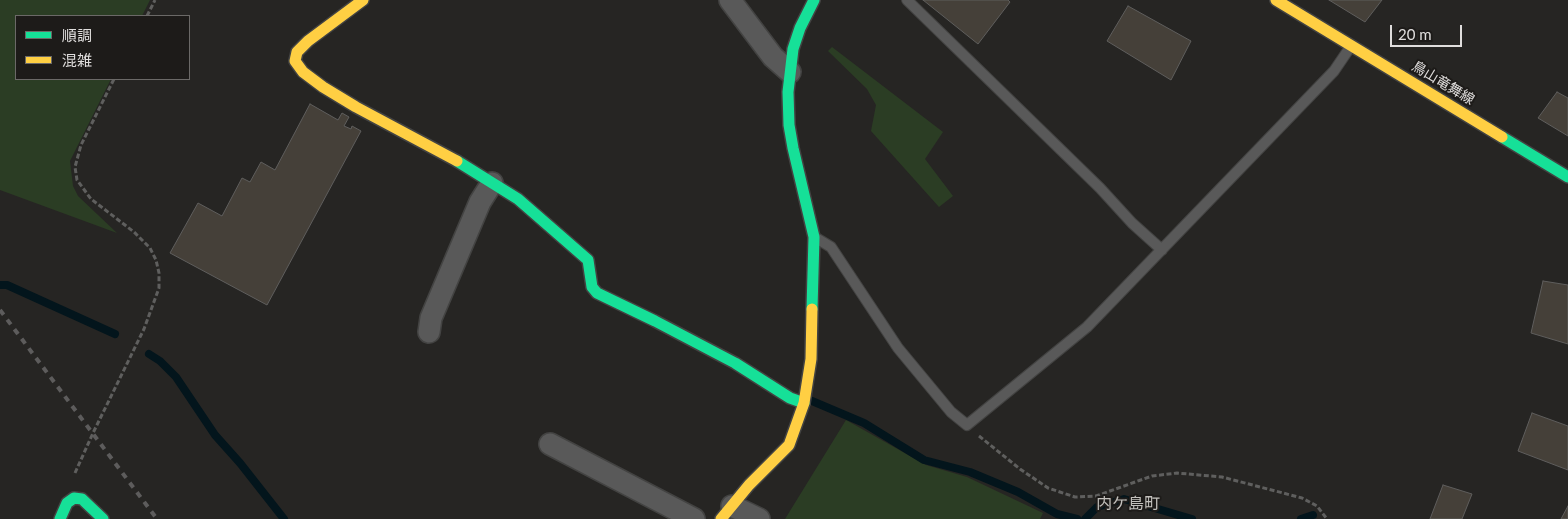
<!DOCTYPE html>
<meta charset="utf-8">
<style>
body{margin:0}
#map{position:relative;width:1568px;height:519px;overflow:hidden;background:#262523;font-family:Lato,"Noto Sans JP",sans-serif}
canvas{display:block}
.legend{position:absolute;left:15px;top:15px;width:175px;height:65px;box-sizing:border-box;background:#1d1b19;border:1px solid #6b6967;margin:0;padding:6px 9px;list-style:none;font-size:15px;color:#e0dedd}
.legend li{display:flex;align-items:center;gap:10px;height:25px}
.legend b{width:25px;border:1px solid #6b6967}
.scale{position:absolute;left:1390px;top:25px;width:72px;height:22px;box-sizing:border-box;border:2px solid #e0dedd;border-top:0;padding-left:6px;font-size:15px;line-height:18px;white-space:nowrap;color:#e0dedd;-webkit-text-stroke:4px #1d1b19;paint-order:stroke}
</style>
<div id="map">
<canvas width="1568" height="519"></canvas>
<ul class="legend">
<li><b style="height:6px;background:#16e098"></b>順調</li>
<li><b style="height:6px;background:#ffcf43"></b>混雑</li>
</ul>
<div class="scale">20 m</div>
</div>
<script>
const ctx = document.querySelector('canvas').getContext('2d');
ctx.lineJoin = 'round';
function fill(path, color) {
  ctx.fillStyle = color;
  ctx.fill(path, 'evenodd');
}
function shape(rows) {
  const path = new Path2D();
  for (const r of rows) {
    path.moveTo(r[0], r[1]);
    for (let i = 2; i < r.length; i += 2) path.lineTo(r[i], r[i + 1]);
  }
  return path;
}
function strokePath(path, color, width, dash) {
  ctx.strokeStyle = color;
  ctx.lineWidth = width;
  ctx.lineCap = dash ? 'butt' : 'round';
  ctx.setLineDash(dash || []);
  ctx.stroke(path);
}
function label(font, color, halo, rows, align = 'center') {
  ctx.font = font + ' Lato,"Noto Sans JP",sans-serif';
  ctx.lineWidth = 4;
  ctx.setLineDash([]);
  ctx.textBaseline = 'middle';
  ctx.strokeStyle = halo;
  ctx.fillStyle = color;
  for (const [text, x, y, turn = 0] of rows) {
    ctx.save();
    ctx.translate(x, y);
    ctx.rotate((+turn || 0) * Math.PI / 180);
    ctx.textAlign = isNaN(turn) ? turn : align;
    if (halo) ctx.strokeText(text, 0, 0);
    ctx.fillText(text, 0, 0);
    ctx.restore();
  }
}
const green = shape([
 [0,0,150,0,142,16,16,16,16,79,111,79,70,161,73,186,78,196,117,233,0,190],
 [832,47,943,132,925,159,953,196,939,207,871,131,876,105,867,89,828,51],
 [846,420,926,465,967,477,1043,513,1040,519,785,519]
]);
const stream = shape([
 [0,285,7,285,115,334],
 [149,354,160,361,176,377,215,435,240,463,284,519],
 [812,401,864,423,924,460,970,472,1018,492,1057,514,1077,519],
 [1085,519,1097,507,1124,499,1192,519],
 [1301,519,1313,515]
]);
const building = shape([
 [923,0,1008,0,1010,2,978,44,923,0],
 [1329,0,1382,0,1365,22,1329,0],
 [1128,6,1191,41,1171,80,1107,41,1128,6],
 [1557,92,1568,98,1568,136,1538,118,1557,92],
 [310,104,338,120,342,113,349,117,344,126,351,129,352,126,361,131,267,305,170,253,198,203,222,216,242,178,250,182,261,162,275,170,310,104],
 [1543,281,1568,285,1568,344,1531,333,1543,281],
 [1532,413,1568,426,1568,470,1518,451,1532,413],
 [1443,485,1472,494,1462,519,1430,519,1443,485],
 [1568,506,1568,519,1561,519,1568,506]
]);
const path = shape([
 [147,16,155,0],
 [979,436,1020,469,1048,488,1075,497,1096,496,1152,476,1177,473,1222,477,1302,498,1317,506,1327,519],
 [75,473,93,433,144,329,159,288,159,273,156,260,150,248,134,232,91,199,77,180,75,167,81,145,114,79]
]);
const lane = shape([
 [907,0,1100,188,1132,223,1162,250],
 [816,238,831,247,898,348,951,412,967,425,1087,327,1334,71,1351,46]
]);
const street = shape([
 [730,0,773,57,790,72],
 [429,332,431,318,480,202,492,183],
 [550,444,694,519],
 [732,506,759,519]
]);
const fast = shape([
 [1502,137,1568,177],
 [457,161,518,199,588,260,592,287,597,293,655,321,735,363,790,398,804,403],
 [812,309,814,237,793,148,789,125,788,92,793,49,800,28,814,0],
 [60,519,67,503,74,498,82,499,103,519]
]);
const slow = shape([
 [363,0,308,41,297,52,295,61,303,72,323,87,356,107,457,161],
 [1276,0,1502,137],
 [721,519,749,485,789,445,804,403,811,359,812,309]
]);
const rail = shape([
 [0,310,157,519]
]);
const streetNames = [
 ["鳥山竜舞線",1443,83,31]
];
const quarterNames = [
 ["内ケ島町",1128,504]
];
fill(green, '#2b3d24');
strokePath(stream, '#03151c', 8);
fill(building, '#454039');
strokePath(building, '#5f5e5d', 1);
strokePath(lane, '#434342', 12);
strokePath(street, '#434342', 24);
strokePath(fast, '#434342', 14);
strokePath(slow, '#434342', 14);
strokePath(path, '#5f5f5e', 3, [5, 2.5]);
strokePath(lane, '#595959', 10);
strokePath(street, '#595959', 21);
strokePath(fast, '#16e098', 11);
strokePath(slow, '#ffcf43', 11);
strokePath(rail, '#5d5c5c', 4, [6, 6]);
label('14px', '#e0dedd', '#1d1b19', streetNames);
label('16px', '#c2c0bc', '#1d1b19', quarterNames);
</script>
